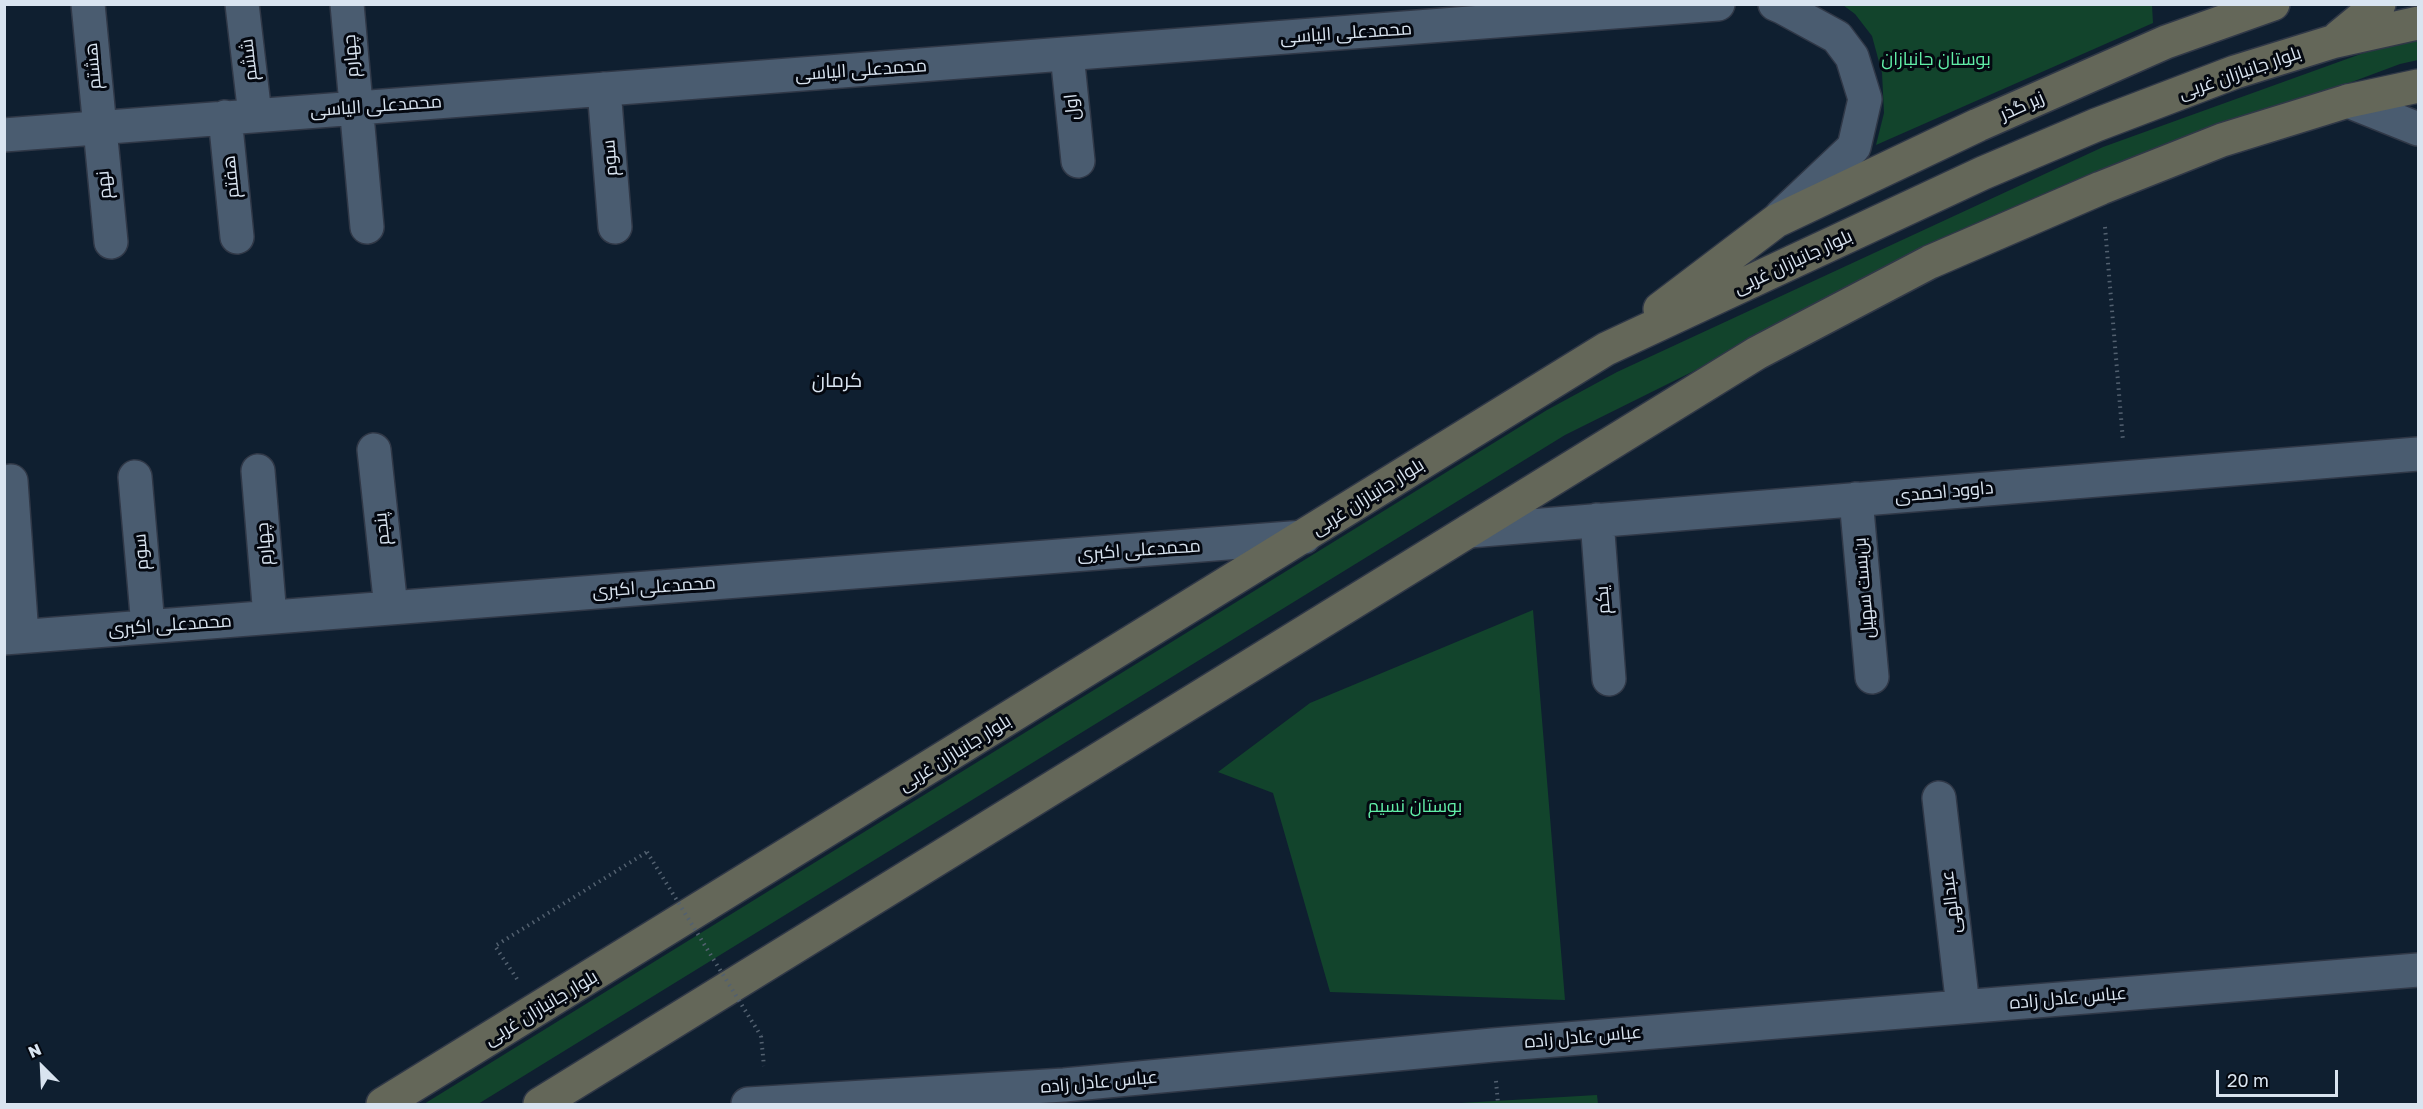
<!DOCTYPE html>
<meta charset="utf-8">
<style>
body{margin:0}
#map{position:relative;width:2423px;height:1109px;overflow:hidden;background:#0f1f30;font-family:"Golos Text",sans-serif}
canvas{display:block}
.frame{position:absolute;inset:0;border:6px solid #d9e4f0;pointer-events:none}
.north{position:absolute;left:12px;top:1037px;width:60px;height:60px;-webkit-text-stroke:4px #040810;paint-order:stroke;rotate:336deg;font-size:16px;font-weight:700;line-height:24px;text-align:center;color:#d9e4f0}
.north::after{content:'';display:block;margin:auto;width:21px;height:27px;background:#d9e4f0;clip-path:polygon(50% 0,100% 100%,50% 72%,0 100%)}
.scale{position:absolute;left:2216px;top:1070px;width:122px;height:27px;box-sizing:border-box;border:3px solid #d9e4f0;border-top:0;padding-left:8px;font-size:18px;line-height:21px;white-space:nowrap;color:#d9e4f0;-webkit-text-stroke:4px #040810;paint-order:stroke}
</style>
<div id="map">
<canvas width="2423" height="1109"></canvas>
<div class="frame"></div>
<div class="north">N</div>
<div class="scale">20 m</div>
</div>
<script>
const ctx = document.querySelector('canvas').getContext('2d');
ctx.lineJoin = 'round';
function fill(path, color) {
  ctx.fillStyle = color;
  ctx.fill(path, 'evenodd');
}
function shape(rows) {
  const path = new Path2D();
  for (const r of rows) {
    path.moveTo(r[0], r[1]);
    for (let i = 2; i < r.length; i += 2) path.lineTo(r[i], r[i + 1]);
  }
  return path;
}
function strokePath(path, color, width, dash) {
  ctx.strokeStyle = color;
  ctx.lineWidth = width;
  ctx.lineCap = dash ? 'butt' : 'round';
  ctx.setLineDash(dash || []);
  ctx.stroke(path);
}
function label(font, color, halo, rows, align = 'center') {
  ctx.font = font + ' "Golos Text",Cairo,sans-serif';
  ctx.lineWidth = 6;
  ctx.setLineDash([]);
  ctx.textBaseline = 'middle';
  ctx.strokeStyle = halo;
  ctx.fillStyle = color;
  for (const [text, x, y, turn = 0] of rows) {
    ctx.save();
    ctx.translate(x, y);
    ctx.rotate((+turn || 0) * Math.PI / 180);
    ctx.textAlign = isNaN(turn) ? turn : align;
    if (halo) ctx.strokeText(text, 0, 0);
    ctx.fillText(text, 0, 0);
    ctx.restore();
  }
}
const green = shape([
 [1843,5,2152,5,2153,23,1876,145,1884,113,1882,73,1872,36,1855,14],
 [2418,37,2418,60,2400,64,2210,135,1845,296,1565,435,478,1104,424,1104,1547,410,1617,372,2103,147,2405,38],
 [1533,610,1565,1000,1330,992,1273,793,1218,772,1310,703],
 [1597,1095,1598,1104,1444,1104]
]);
const path = shape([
 [2105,227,2123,441],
 [517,979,495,946,647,852],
 [761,1036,764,1066],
 [1496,1081,1498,1104]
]);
const minor = shape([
 [88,4,111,242],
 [242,4,255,115],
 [347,4,367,227],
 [1775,4,1782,7,1837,37,1852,57,1865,99,1854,147,1781,216],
 [1067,54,1078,161],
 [604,89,615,227],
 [2348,101,2418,129],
 [225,117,237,237],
 [4,135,1718,4],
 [374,450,391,608],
 [258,471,270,617],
 [135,477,148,626],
 [11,481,22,636],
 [1856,499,1872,677],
 [1597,520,1609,679],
 [1469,531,2418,454],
 [4,638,1304,537],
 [1939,798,1963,1007],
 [748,1104,1064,1085,1493,1045,2418,970]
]);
const secondary = shape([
 [2339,37,2379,4],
 [1660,309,1776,221,1978,125,2166,42,2273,4],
 [383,1104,1606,349,1983,173,2096,125,2235,72,2332,42,2418,23],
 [540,1104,1757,353,1930,262,2101,188,2222,140,2348,101,2418,86]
]);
const pathBridge = shape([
 [647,852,761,1036]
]);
const streetNames = [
 ["محمدعلی الیاسی",1346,33,-4],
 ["چهارم",351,56,-95],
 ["ششم",249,60,-97],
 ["هشتم",93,66,-95],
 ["محمدعلی الیاسی",861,70,-4],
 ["بلوار جانبازان غربی",2240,73,-19],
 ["محمدعلی الیاسی",376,106,-4],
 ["زیر گذر",2022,106,-24],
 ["اول",1072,107,-96],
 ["سوم",610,158,-95],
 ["هفتم",231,177,-96],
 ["نهم",104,185,-96],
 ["بلوار جانبازان غربی",1793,262,-25],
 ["داوود احمدی",1944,492,-5],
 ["بلوار جانبازان غربی",1368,497,-32],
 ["پنجم",382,529,-96],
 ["چهارم",264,544,-95],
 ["محمدعلی اکبری",1139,550,-4],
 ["سوم",141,552,-95],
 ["محمدعلی اکبری",654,587,-4],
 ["بن‌بست سهیل",1864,588,-95],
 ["یکم",1603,600,-94],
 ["محمدعلی اکبری",170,625,-4],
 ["بلوار جانبازان غربی",955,753,-32],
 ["عبدالهی",1951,902,-97],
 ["عباس عادل زاده",2068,998,-5],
 ["بلوار جانبازان غربی",541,1008,-31],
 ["عباس عادل زاده",1583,1037,-5],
 ["عباس عادل زاده",1099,1082,-5]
];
const parkNames = [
 ["بوستان جانبازان",1936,59],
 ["بوستان نسیم",1415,806]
];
const neighbourhoodNames = [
 ["کرمان",837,381]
];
fill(green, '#12442c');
strokePath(minor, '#303847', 36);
strokePath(secondary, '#303847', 36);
strokePath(path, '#536170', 4, [1.5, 4.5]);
strokePath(minor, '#4a5c70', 33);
strokePath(secondary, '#646759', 33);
strokePath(pathBridge, '#536170', 4, [1.5, 4.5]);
label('18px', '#d9e4f0', '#040810', streetNames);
label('18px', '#61efa8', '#040810', parkNames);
label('20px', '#d9e4f0', '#040810', neighbourhoodNames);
</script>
